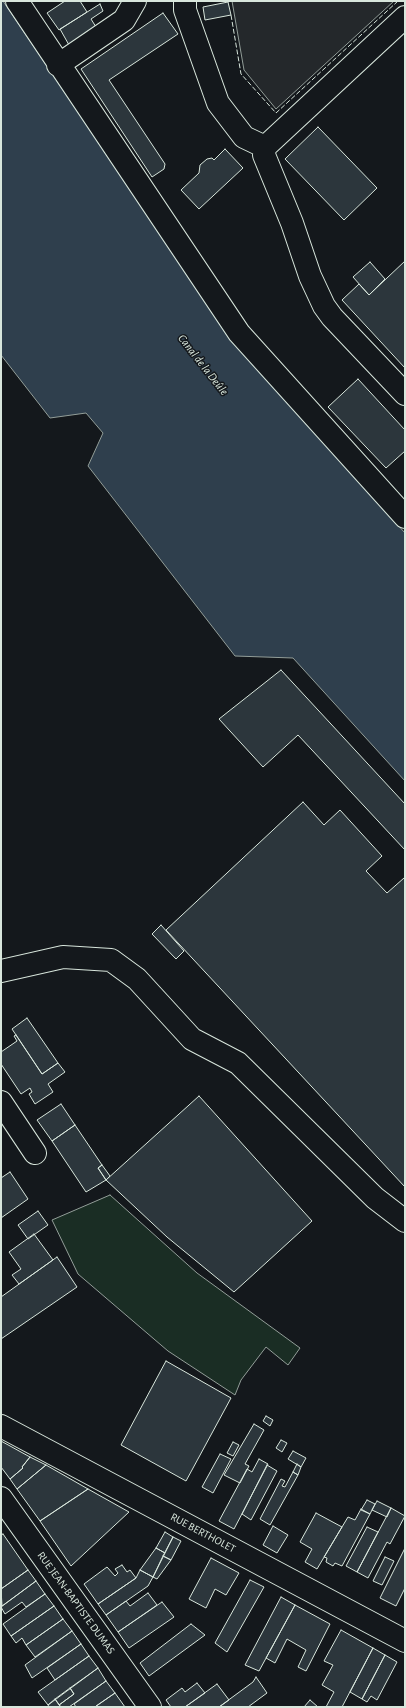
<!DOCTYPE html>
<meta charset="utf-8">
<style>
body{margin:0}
#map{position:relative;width:406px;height:1708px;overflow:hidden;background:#14181c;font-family:"Alegreya Sans",sans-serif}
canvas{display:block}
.frame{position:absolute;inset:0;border:2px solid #d8e6dc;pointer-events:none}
</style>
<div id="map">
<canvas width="406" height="1708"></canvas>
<div class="frame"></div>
</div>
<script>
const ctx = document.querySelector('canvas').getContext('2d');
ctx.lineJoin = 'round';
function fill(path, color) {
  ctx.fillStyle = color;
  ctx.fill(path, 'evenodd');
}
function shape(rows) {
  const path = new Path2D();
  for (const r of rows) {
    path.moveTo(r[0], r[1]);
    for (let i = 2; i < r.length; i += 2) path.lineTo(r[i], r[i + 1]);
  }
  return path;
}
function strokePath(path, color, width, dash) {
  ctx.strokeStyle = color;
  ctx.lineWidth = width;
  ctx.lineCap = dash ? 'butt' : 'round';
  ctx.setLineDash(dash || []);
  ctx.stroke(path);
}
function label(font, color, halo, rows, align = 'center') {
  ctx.font = font + ' "Alegreya Sans",sans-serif';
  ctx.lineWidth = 3;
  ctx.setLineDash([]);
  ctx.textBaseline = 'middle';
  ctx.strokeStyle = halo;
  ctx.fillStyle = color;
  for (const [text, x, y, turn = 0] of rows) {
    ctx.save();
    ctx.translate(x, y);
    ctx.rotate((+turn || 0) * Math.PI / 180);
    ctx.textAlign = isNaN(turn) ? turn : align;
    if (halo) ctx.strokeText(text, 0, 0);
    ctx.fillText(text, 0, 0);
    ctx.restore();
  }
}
const green = shape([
 [110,1195,197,1273,300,1348,288,1365,266,1347,241,1380,235,1395,168,1351,78,1274,52,1220,110,1195]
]);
const parking = shape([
 [394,1,276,109,244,70,232,1,394,1]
]);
const water = shape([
 [1,1,3,1,233,342,405,533,405,781,293,658,235,656,88,466,103,433,86,413,50,418,1,355,1,1]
]);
const building = shape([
 [80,1,87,12,59,30,47,13,65,1,80,1],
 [228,2,231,15,205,20,203,7,228,2],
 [100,4,103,11,91,19,96,27,69,45,60,29,100,4],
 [163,13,178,34,109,80,165,164,164,169,152,177,81,69,163,13],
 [318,127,377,188,344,220,285,159,318,127],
 [225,149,243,168,199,209,181,190,199,173,200,165,207,159,212,158,214,160,225,149],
 [405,261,405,368,342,300,359,284,369,295,405,261],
 [370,262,385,279,369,295,353,277,370,262],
 [358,379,405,430,405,451,386,468,328,407,358,379],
 [281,670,405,804,405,850,298,735,263,767,219,719,281,670],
 [303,802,324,825,340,810,382,856,366,871,387,893,404,878,405,879,405,1187,166,930,303,802],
 [161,925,184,951,176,959,152,934,161,925],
 [27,1018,58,1063,42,1074,12,1029,27,1018],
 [16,1035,42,1074,58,1063,65,1072,48,1084,53,1092,35,1104,29,1094,32,1092,30,1088,21,1094,1,1064,1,1052,17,1041,14,1036,16,1035],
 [199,1096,312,1221,234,1292,167,1237,106,1180,199,1096],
 [61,1104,75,1125,52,1141,37,1120,61,1104],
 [75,1125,102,1165,98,1168,106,1180,86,1192,52,1141,75,1125],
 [102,1165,110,1176,106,1180,98,1168,102,1165],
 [10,1172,28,1199,1,1218,1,1178,10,1172],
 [38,1211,48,1225,28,1239,18,1225,38,1211],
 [34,1234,53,1260,19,1284,12,1275,21,1269,9,1252,34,1234],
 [57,1257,77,1287,1,1339,1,1297,57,1257],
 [166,1361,231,1398,186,1481,121,1445,166,1361],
 [266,1416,273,1420,270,1426,263,1421,266,1416],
 [254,1424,264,1430,245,1464,249,1466,240,1483,224,1475,254,1424],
 [281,1440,287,1443,282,1452,276,1448,281,1440],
 [1,1441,30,1457,22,1467,23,1468,10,1479,1,1467,1,1441],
 [233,1442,239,1445,233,1456,227,1453,233,1442],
 [293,1451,306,1458,301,1467,288,1459,293,1451],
 [220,1454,231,1459,213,1493,202,1487,220,1454],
 [30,1457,46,1465,17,1489,10,1479,23,1468,22,1467,30,1457],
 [259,1459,268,1464,234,1529,219,1521,247,1469,252,1472,259,1459],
 [297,1464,301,1467,298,1475,293,1472,297,1464],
 [46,1465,88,1489,40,1521,17,1489,46,1465],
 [267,1465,277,1471,251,1520,242,1514,267,1465],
 [293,1472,298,1475,270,1525,260,1519,281,1479,285,1481,282,1486,285,1487,293,1472],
 [88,1489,129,1512,71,1566,40,1521,88,1489],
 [367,1500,375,1504,370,1514,361,1510,367,1500],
 [377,1501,391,1508,387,1517,372,1510,377,1501],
 [391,1508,405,1516,390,1544,387,1542,368,1578,357,1572,391,1508],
 [361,1509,370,1514,342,1566,335,1563,333,1566,326,1562,327,1558,324,1557,348,1517,355,1520,361,1509],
 [316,1513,342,1527,317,1569,305,1562,312,1549,300,1542,316,1513],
 [273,1526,288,1535,277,1553,263,1545,273,1526],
 [367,1527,378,1532,357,1572,346,1566,367,1527],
 [165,1532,173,1537,165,1553,156,1548,165,1532],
 [3,1534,28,1570,1,1589,1,1535,3,1534],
 [173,1537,181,1541,171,1560,163,1556,173,1537],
 [156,1548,165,1553,153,1577,140,1570,156,1548],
 [405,1548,405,1588,396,1606,380,1598,405,1548],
 [163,1556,171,1560,157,1579,153,1577,163,1556],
 [385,1557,394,1561,382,1585,373,1581,385,1557],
 [211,1558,239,1573,226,1595,215,1589,206,1608,189,1599,211,1558],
 [122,1565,127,1572,130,1570,136,1578,98,1604,84,1584,107,1567,115,1576,118,1573,115,1569,122,1565],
 [28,1570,36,1581,2,1606,1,1589,28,1570],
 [140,1570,153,1577,148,1586,106,1615,98,1604,136,1578,140,1570],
 [250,1580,264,1587,227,1652,215,1643,250,1580],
 [36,1581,45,1594,26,1607,22,1602,5,1614,1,1607,36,1581],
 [148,1593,157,1605,118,1632,106,1615,126,1601,130,1606,148,1593],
 [45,1594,54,1606,11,1636,3,1624,45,1594],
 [281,1597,295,1605,259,1671,245,1665,281,1597],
 [162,1602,174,1617,129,1648,118,1632,162,1602],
 [295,1605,330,1624,306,1671,298,1667,306,1650,287,1639,275,1663,266,1658,295,1605],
 [54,1606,63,1619,26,1645,22,1638,16,1643,11,1636,54,1606],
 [63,1619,72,1631,35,1657,26,1645,63,1619],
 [191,1624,205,1635,149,1676,140,1663,191,1624],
 [341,1630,373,1648,342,1707,326,1707,334,1692,322,1685,333,1665,324,1661,341,1630],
 [72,1631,81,1644,32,1678,25,1665,72,1631],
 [81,1644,89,1656,55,1680,47,1668,81,1644],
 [373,1648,385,1655,362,1699,350,1692,373,1648],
 [385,1655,397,1662,377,1700,371,1696,367,1702,362,1699,385,1655],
 [89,1656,98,1668,48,1705,38,1692,89,1656],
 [98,1668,106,1681,69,1707,61,1707,59,1705,74,1694,70,1688,98,1668],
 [256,1677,267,1693,248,1707,219,1707,253,1682,256,1677],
 [106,1681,115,1693,95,1707,76,1707,74,1704,106,1681],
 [197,1683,205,1693,185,1707,171,1707,166,1700,182,1688,185,1692,197,1683],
 [217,1684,229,1700,222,1705,219,1707,185,1707,217,1684],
 [70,1688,74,1694,59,1705,55,1699,70,1688],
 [115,1693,125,1707,95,1707,96,1706,115,1693],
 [55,1699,61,1707,49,1707,48,1705,55,1699],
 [310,1700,318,1707,304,1707,310,1700]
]);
const minor = shape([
 [17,1,239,333,405,517],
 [185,1,185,10,218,103,244,137,265,147],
 [405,17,265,147,264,155,292,223,310,276,324,306,332,317,405,394],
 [58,65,124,20,135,1],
 [1,971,63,957,111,960,137,979,192,1039,238,1063,375,1198,405,1221],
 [1,1102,35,1153],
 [1,1426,405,1641],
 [1,1498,150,1707]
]);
const fence = shape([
 [231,15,241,74,276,113,398,1]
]);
const streetNames = [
 ["RUE BERTHOLET",203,1533,28],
 ["RUE JEAN-BAPTISTE DUMAS",76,1603,54]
];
const waterNames = [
 ["Canal de la Deûle",203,365,52]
];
fill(green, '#1a2d24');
strokePath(green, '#939e99', 1);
fill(parking, '#24282b');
strokePath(parking, '#939e99', 1);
fill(water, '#2f3f4d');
strokePath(water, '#939e99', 1);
fill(building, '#2c363c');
strokePath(building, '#d8e6dc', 1);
strokePath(minor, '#d8e6dc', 24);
strokePath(minor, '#14181c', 22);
strokePath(fence, '#d8e6dc', 1, [5, 2]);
label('11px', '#d8e6dc', '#14181c', streetNames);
label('italic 12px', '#d8e6dc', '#14181c', waterNames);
</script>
